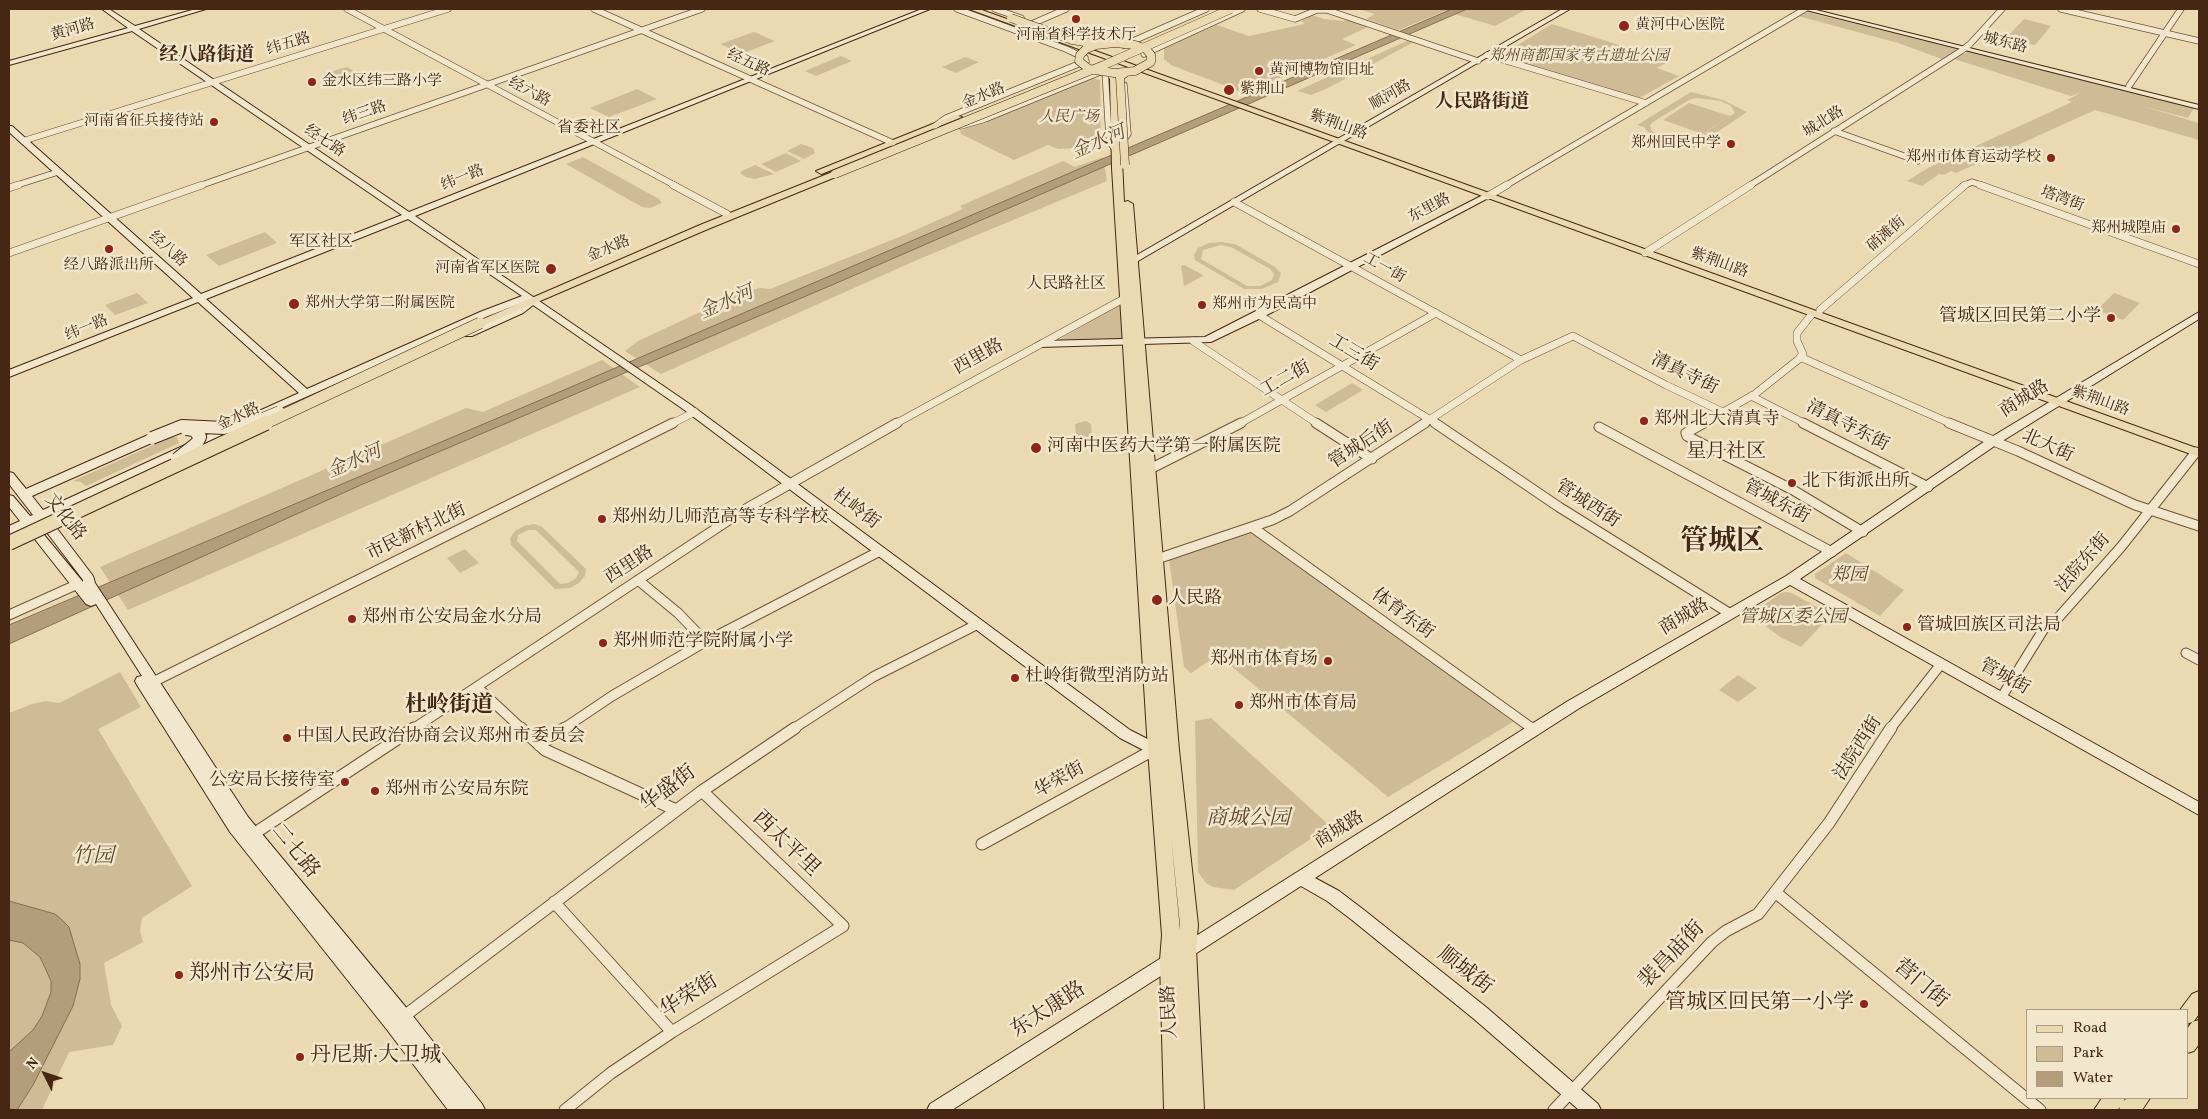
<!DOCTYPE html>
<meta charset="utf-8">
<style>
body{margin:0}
#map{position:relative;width:2208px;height:1119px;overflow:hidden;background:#ebdab1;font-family:Vollkorn,serif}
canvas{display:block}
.frame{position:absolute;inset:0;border:10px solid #462713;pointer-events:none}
.legend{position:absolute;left:2026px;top:1009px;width:162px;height:90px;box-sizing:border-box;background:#f2e7cc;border:1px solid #ad9a82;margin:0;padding:6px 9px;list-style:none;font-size:15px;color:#462713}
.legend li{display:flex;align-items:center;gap:10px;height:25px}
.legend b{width:25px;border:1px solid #ad9a82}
.north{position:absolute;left:20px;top:1049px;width:50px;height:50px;-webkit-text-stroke:4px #f2e7cc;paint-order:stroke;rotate:311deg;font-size:14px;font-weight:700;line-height:20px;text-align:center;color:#462713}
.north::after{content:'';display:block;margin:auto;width:18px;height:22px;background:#462713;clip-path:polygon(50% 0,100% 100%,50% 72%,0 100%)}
</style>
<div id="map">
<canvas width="2208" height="1119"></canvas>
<div class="frame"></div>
<ul class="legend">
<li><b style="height:6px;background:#ebdab1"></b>Road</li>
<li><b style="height:14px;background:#cfbc96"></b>Park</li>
<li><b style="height:14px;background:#b39d7b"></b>Water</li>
</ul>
<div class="north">N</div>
</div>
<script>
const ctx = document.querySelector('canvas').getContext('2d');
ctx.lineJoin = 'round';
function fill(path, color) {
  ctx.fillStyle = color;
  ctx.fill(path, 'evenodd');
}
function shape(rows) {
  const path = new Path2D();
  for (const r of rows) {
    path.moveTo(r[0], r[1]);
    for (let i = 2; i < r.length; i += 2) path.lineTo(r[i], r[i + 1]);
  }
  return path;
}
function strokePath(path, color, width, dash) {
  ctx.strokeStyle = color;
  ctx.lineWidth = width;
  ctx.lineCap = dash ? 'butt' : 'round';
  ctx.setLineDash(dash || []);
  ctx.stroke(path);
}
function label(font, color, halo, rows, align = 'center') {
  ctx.font = font + ' Vollkorn,"Noto Serif SC",serif';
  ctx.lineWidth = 5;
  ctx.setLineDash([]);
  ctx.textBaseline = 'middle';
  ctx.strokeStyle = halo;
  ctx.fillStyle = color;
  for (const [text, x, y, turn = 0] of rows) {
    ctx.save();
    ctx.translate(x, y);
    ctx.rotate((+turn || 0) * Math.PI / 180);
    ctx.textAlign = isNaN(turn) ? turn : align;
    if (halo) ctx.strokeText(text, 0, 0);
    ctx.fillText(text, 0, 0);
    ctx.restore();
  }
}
const green = shape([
 [1358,9,1527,9,1495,26,1445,11,1399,30,1366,19,1375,14],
 [1808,12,1959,49,1942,59,1898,43,1798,16],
 [1312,15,1324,19,1344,21,1348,19,1370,26,1342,39,1356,45,1244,93,1171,65,1164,59,1164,48,1217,25,1249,36,1305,24,1301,21],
 [2024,19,2051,26,2035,45,2006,38],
 [1552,24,1670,61,1657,68,1679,76,1638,99,1500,56],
 [754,32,775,41,741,54,720,44],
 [1409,40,1414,42,1328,88,1311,95,1297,91],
 [1969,51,2194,108,2188,118,2142,106,2199,123,2199,140,2095,110,1956,173,1951,171,1944,175,1939,174,1922,186,1907,181,1928,168,2072,102,2067,100,2082,92,2071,96,1954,59],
 [841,56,852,61,816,76,805,71],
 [965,57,979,62,956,73,942,67],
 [347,67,364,77,343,84,326,73],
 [1092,78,1100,80,1101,140,1080,150,1077,148,1058,149,1048,145,1014,160,961,134,960,131,1085,79],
 [637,89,657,99,609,117,590,108],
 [1691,92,1723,100,1747,112,1694,148,1660,140,1650,135,1644,127,1637,125],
 [1696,98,1721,101,1731,106,1735,113,1691,141,1670,140,1658,135,1651,130,1650,125,1653,122,1689,100],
 [1689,103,1730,116,1703,134,1663,120],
 [801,144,813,148,815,153,804,159,787,151],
 [786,153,801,161,776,172,761,164],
 [583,157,659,199,662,203,650,208,642,207,566,164],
 [1103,157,1107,181,917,260,661,374,625,351,638,341,741,293,760,288,770,289,904,235,963,209,960,206,1063,161,1075,167],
 [755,165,774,174,755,179,746,177,740,173,742,171],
 [265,232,277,243,219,266,206,255],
 [1221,242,1235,244,1275,267,1281,273,1278,282,1262,289,1244,289,1195,260,1194,255,1198,248,1209,243],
 [1220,245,1231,247,1270,269,1274,274,1272,280,1260,286,1247,286,1201,259,1203,250],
 [1184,265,1203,275,1203,276,1184,286,1181,266],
 [137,293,148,303,115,315,105,305],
 [2114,293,2140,303,2123,320,2097,310],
 [1120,304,1123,341,1055,342],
 [602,360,640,387,128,610,100,567,466,408,483,412],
 [1352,383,1363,390,1326,412,1315,405],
 [1086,421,1091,424,1092,438,1076,439,1075,424],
 [171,437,177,437,179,443,86,486,81,482,73,481],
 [534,524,542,527,586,569,585,576,579,583,570,588,555,589,511,545,510,538,515,531,524,526],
 [528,530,536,530,579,572,576,578,568,583,560,584,517,541,518,535],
 [1251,533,1259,534,1513,722,1388,797,1218,655,1191,673,1184,667,1169,560],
 [465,549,479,563,460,573,447,558],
 [1846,553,1904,590,1880,616,1815,578,1815,574],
 [1786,592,1792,593,1831,615,1801,647,1782,638,1750,615,1781,593],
 [120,672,141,707,98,729,192,886,142,918,140,931,143,942,104,963,111,1005,122,1026,113,1045,69,1052,42,1110,9,1110,9,713,32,704,46,701,59,703],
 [1738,675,1757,688,1738,702,1719,690],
 [1211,718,1330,826,1234,890,1213,887,1206,883,1198,872,1195,721]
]);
const water = shape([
 [1452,9,1467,9,832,285,363,484,9,644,9,625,571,387,1452,9],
 [9,901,55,914,62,920,69,927,80,964,80,979,73,1006,33,1085,17,1110,9,1110,9,1052,33,1030,42,1016,51,992,51,981,40,957,23,943,9,940,9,901]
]);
const streetFar3 = shape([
 [347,9,676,186],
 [594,9,893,143],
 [957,9,1066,49,1085,58],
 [995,9,1021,18],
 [1260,9,1295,19,1317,10,1327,10,1478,61],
 [2061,9,2199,41],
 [1034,23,1066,9],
 [1124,45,1206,9],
 [1144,54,1242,9],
 [1487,55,1646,103],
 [2129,86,2181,9],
 [935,126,946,118,1086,61],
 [961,126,985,119,1105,70,1109,137,1111,144,1117,151],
 [1834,131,1918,161],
 [23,141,448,9],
 [1123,141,1128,134,1124,85],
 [14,186,58,172],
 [199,186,702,9],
 [1505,186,1805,9],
 [1749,186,1961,51,1970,44,2002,9],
 [1963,186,1972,182,1984,186]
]);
const streetFar2 = shape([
 [673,185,727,214],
 [1980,185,2199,264],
 [9,188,18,185],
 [1488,196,1507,185],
 [1234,202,1521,360],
 [9,253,202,185],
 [1645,253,1751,185],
 [1820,310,1965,185],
 [1259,315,1437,424],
 [1193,341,1318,424],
 [1800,357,1952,424],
 [1751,396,1806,424],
 [671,424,695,412],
 [895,424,1125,298],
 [1239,424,1436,313],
 [1423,424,1521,360,1573,336,1666,385,1723,412],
 [1702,424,1755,394,1799,359,1803,354,1797,341,1797,333,1812,314]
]);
const streetFar1 = shape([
 [1316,423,1372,459],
 [1435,423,1559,507,1729,613],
 [1704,423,1686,433,1687,436,1793,490,1863,532],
 [1803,423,1928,487],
 [1949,423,2018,451,2135,505,2199,526],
 [1599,427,1832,552],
 [1150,469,1241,423],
 [1252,527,1533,729],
 [1157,559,1272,520,1290,511,1425,423],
 [638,580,678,613,706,642],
 [9,615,78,584],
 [2186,653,2199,660],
 [153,682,673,423],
 [477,687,522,729],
 [2001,698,2045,627,2058,618,2121,547,2196,452],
 [413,729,744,510,897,423],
 [563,729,612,696,703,643,880,551],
 [793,729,873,677,978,624],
 [1890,729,1941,664]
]);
const street = shape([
 [521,728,545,750,676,810],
 [1531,728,1534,730],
 [539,745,565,728],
 [249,837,414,728],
 [982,844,1146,754,1158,750],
 [1775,892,2040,1110],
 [554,902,672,1032],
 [403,1017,702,791,795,728],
 [565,1110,611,1073,672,1032,843,926,702,791],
 [1554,1110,1712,942,1726,931,1758,914,1829,823,1891,728]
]);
const secondary = shape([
 [102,9,109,9,135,26,196,9,206,9,139,29,409,212,922,9,930,9,415,216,691,405,1130,730,1161,746,1163,750,1161,754,1156,756,1151,754,1120,738,683,409,533,305,523,313,472,336,464,336,464,332,515,309,524,302,488,316,263,416,259,415,258,413,259,411,299,393,198,302,9,377,9,370,193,298,9,132,9,126,12,126,201,294,402,215,132,31,9,65,9,61,128,28,102,9],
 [408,219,522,296,480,312,307,389,206,299,408,219],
 [1562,9,1570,9,1126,268,1123,269,1118,266,1562,9],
 [1802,9,1812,9,2199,105,2199,109,1802,9],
 [1485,194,1492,196,1263,317,1211,342,1040,347,1035,344,1040,341,1205,337,1485,194],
 [2199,312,2199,319,1996,445,1800,579,2199,802,2199,815,1790,585,1578,709,1315,878,1339,891,1364,910,1486,1007,1598,1104,1601,1110,1579,1110,1474,1019,1352,920,1327,901,1301,886,952,1110,927,1110,930,1104,1568,701,1786,576,1988,439,2199,312],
 [233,423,239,427,237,429,49,518,93,576,95,583,248,817,409,1011,482,1104,485,1110,448,1110,388,1031,230,832,137,685,135,681,137,677,142,676,96,604,91,606,86,604,26,528,9,535,9,526,20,521,9,507,9,495,13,496,30,516,33,515,9,484,9,472,13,473,26,489,148,435,156,435,158,438,156,441,32,496,43,510,233,423],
 [39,522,83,580,83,582,35,524,39,522]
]);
const primary = shape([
 [969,9,979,9,2199,449,2199,457,969,9],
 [1106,71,1112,71,1118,78,1124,202,1128,201,1133,204,1179,750,1198,925,1196,949,1204,1110,1184,1110,1178,958,1184,1110,1164,1110,1160,960,1162,935,1148,750,1112,168,1110,79,1105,73,1106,71],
 [1171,836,1180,925,1180,930,1171,836],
 [955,115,962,117,824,173,821,174,816,171,955,115],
 [835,171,840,174,838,176,708,229,484,325,476,325,474,323,700,225,835,171],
 [2199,991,2199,1014,2194,1021,2187,1024,2187,1010,2180,1010,2192,994,2199,991],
 [2199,1020,2199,1044,2194,1051,2187,1053,2187,1029,2192,1022,2199,1020],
 [2102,1098,2125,1098,2124,1101,2127,1098,2150,1098,2142,1110,2119,1110,2120,1107,2117,1110,2094,1110,2102,1098]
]);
const secondaryBridgeFar1 = shape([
 [241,424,255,421,279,411]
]);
const secondaryBridge = shape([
 [152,438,182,426,224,428,247,423],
 [177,459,197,443,200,437,194,430,186,429]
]);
const primaryBridgeFar2 = shape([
 [1011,18,1072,40,1097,44],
 [1115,43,1135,45,1146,49,1151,55,1151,62,1135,71,1114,73,1089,69,1079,61,1080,55,1086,49,1096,45,1115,43],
 [1125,73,1120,77,1125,165],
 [835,174,1104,65,1231,9]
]);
const primaryBridgeFar1 = shape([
 [264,424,480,323]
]);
const primaryBridge = shape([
 [9,543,266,423]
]);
const markers = [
 [1076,19,5,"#8f2418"],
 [1624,26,6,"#8f2418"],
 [1259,71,5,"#8f2418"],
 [312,82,5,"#8f2418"],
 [1229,90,6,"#8f2418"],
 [214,122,5,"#8f2418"],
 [1731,144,5,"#8f2418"],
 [2051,158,5,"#8f2418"],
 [2176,229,5,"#8f2418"],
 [109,249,5,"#8f2418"],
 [551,269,6,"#8f2418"],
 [294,304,6,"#8f2418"],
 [1202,305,5,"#8f2418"],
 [2111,318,5,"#8f2418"],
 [1644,421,5,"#8f2418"],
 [1036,448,6,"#8f2418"],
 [1792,483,5,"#8f2418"],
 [602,519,5,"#8f2418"],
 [1157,600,6,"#8f2418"],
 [352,619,5,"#8f2418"],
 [1907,627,5,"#8f2418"],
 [603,643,5,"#8f2418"],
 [1328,661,5,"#8f2418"],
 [1015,678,5,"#8f2418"],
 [1239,705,5,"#8f2418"],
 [287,738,5,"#8f2418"],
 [345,782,5,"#8f2418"],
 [375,791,5,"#8f2418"],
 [179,975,5,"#8f2418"],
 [1864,1004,5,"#8f2418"],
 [300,1057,5,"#8f2418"]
];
const farPoinames = [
 ["黄河中心医院",1635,26],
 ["河南省科学技术厅",1076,36,"center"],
 ["黄河博物馆旧址",1269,71],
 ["金水区纬三路小学",322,82],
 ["紫荆山",1240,90],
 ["河南省征兵接待站",204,122,"right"],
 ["郑州回民中学",1721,144,"right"],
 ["郑州市体育运动学校",2041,158,"right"],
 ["郑州城隍庙",2166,229,"right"],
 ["经八路派出所",109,266,"center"],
 ["河南省军区医院",540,269,"right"],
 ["郑州大学第二附属医院",305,304],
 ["郑州市为民高中",1212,305]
];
const farStreetnames = [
 ["黄河路",73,31,-16],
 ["城东路",2005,44,14],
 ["纬五路",289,45,-17],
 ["经五路",748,64,24],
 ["经六路",529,93,28],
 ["顺河路",1391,96,-30],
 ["金水路",984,97,-22],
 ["纬三路",365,114,-19],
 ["城北路",1824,123,-32],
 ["紫荆山路",1338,126,20],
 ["经七路",324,142,34],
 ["纬一路",463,179,-22],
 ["塔湾街",2062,200,20],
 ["东里路",1430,209,-28],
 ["硝滩街",1887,235,-41],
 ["经八路",167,250,42],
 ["金水路",609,250,-23],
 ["紫荆山路",1719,264,20],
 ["工一街",1384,269,29],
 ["纬一路",87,329,-22],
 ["紫荆山路",2100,402,20],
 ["金水路",239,418,-25]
];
const farParknames = [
 ["郑州商都国家考古遗址公园",1579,57],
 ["人民广场",1069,118]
];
const farQuarternames = [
 ["省委社区",589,129],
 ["军区社区",321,243],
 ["人民路社区",1066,285]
];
const poiNames = [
 ["管城区回民第二小学",2101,318,"right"],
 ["郑州北大清真寺",1654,421],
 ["河南中医药大学第一附属医院",1047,448],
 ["北下街派出所",1802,483],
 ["郑州幼儿师范高等专科学校",612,519],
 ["人民路",1168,600],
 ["郑州市公安局金水分局",362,619],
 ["管城回族区司法局",1917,627],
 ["郑州师范学院附属小学",613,643],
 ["郑州市体育场",1318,661,"right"],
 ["杜岭街微型消防站",1025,678],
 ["郑州市体育局",1249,705],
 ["中国人民政治协商会议郑州市委员会",297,738],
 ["公安局长接待室",335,782,"right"],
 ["郑州市公安局东院",385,791]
];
const streetNames = [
 ["工三街",1353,354,31],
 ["西里路",979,358,-29],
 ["清真寺街",1684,375,26],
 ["工二街",1286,380,-29],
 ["商城路",2025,400,-32],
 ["清真寺东街",1847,427,27],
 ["管城后街",1362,446,-33],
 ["北大街",2047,447,24],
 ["管城东街",1776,503,28],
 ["管城西街",1587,505,33],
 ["杜岭街",855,510,37],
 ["文化路",64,518,52],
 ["市民新村北街",417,533,-26],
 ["法院东街",2084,564,-49],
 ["西里路",630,566,-33],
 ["体育东街",1402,615,36],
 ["商城路",1685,618,-31],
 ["管城街",2004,678,29],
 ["法院西街",1859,749,-57],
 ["华荣街",1060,781,-29],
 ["商城路",1340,831,-32],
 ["人民路",1171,1012,-93]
];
const parkNames = [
 ["郑园",1849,577],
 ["管城区委公园",1793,619]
];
const farDistrictnames = [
 ["经八路街道",207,57],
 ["人民路街道",1482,104]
];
const waterNames = [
 ["金水河",1099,144,-23],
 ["金水河",727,304,-23],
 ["金水河",355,463,-23]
];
const quarterNames = [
 ["星月社区",1726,453]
];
const nearStreetnames = [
 ["华盛街",669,790,-37],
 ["西太平里",785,845,44],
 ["二七路",294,852,51],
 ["裴昌庙街",1673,956,-46],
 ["顺城街",1464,972,38],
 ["营门街",1920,985,40],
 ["华荣街",690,997,-32],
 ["东太康路",1049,1011,-33]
];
const nearParknames = [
 ["商城公园",1248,820],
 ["竹园",93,858]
];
const nearPoinames = [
 ["郑州市公安局",189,975],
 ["管城区回民第一小学",1854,1004,"right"],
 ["丹尼斯·大卫城",310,1057]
];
const districtNames = [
 ["杜岭街道",449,707]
];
const townNames = [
 ["管城区",1722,544]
];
fill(green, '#cfbc96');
fill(water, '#b39d7b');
strokePath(water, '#876e51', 1);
strokePath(streetFar3, '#6f543a', 7);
strokePath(streetFar2, '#6f543a', 8);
strokePath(streetFar1, '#6f543a', 11);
strokePath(street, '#6f543a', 13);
strokePath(secondary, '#462713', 2);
strokePath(primary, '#462713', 2);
strokePath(streetFar3, '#f2e7cc', 5.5);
strokePath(streetFar2, '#f2e7cc', 7);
strokePath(streetFar1, '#f2e7cc', 9);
strokePath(street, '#f2e7cc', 11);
fill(secondary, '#f2e7cc');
fill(primary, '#ebdab1');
strokePath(secondaryBridgeFar1, '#462713', 11, []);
strokePath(secondaryBridge, '#462713', 14, []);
strokePath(primaryBridgeFar2, '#462713', 9, []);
strokePath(primaryBridgeFar1, '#462713', 12, []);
strokePath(primaryBridge, '#462713', 16, []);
strokePath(secondaryBridgeFar1, '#f2e7cc', 10);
strokePath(secondaryBridge, '#f2e7cc', 12);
strokePath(primaryBridgeFar2, '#ebdab1', 8);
strokePath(primaryBridgeFar1, '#ebdab1', 11);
strokePath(primaryBridge, '#ebdab1', 14);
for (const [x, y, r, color] of markers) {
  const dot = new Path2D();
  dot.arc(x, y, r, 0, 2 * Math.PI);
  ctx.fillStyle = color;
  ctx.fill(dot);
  strokePath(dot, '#f2e7cc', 2);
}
label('15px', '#462713', '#f2e7cc', farPoinames, 'left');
label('15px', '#462713', '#f2e7cc', farStreetnames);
label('italic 15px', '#61452d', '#f2e7cc', farParknames);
label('16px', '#462713', '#f2e7cc', farQuarternames);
label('18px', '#462713', '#f2e7cc', poiNames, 'left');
label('18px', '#462713', '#f2e7cc', streetNames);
label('italic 18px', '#61452d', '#f2e7cc', parkNames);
label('bold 19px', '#462713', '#f2e7cc', farDistrictnames);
label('italic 19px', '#674a32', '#f2e7cc', waterNames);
label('20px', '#462713', '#f2e7cc', quarterNames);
label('21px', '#462713', '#f2e7cc', nearStreetnames);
label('italic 21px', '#61452d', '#f2e7cc', nearParknames);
label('21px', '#462713', '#f2e7cc', nearPoinames, 'left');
label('bold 22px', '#462713', '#f2e7cc', districtNames);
label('bold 28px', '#462713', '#f2e7cc', townNames);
</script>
